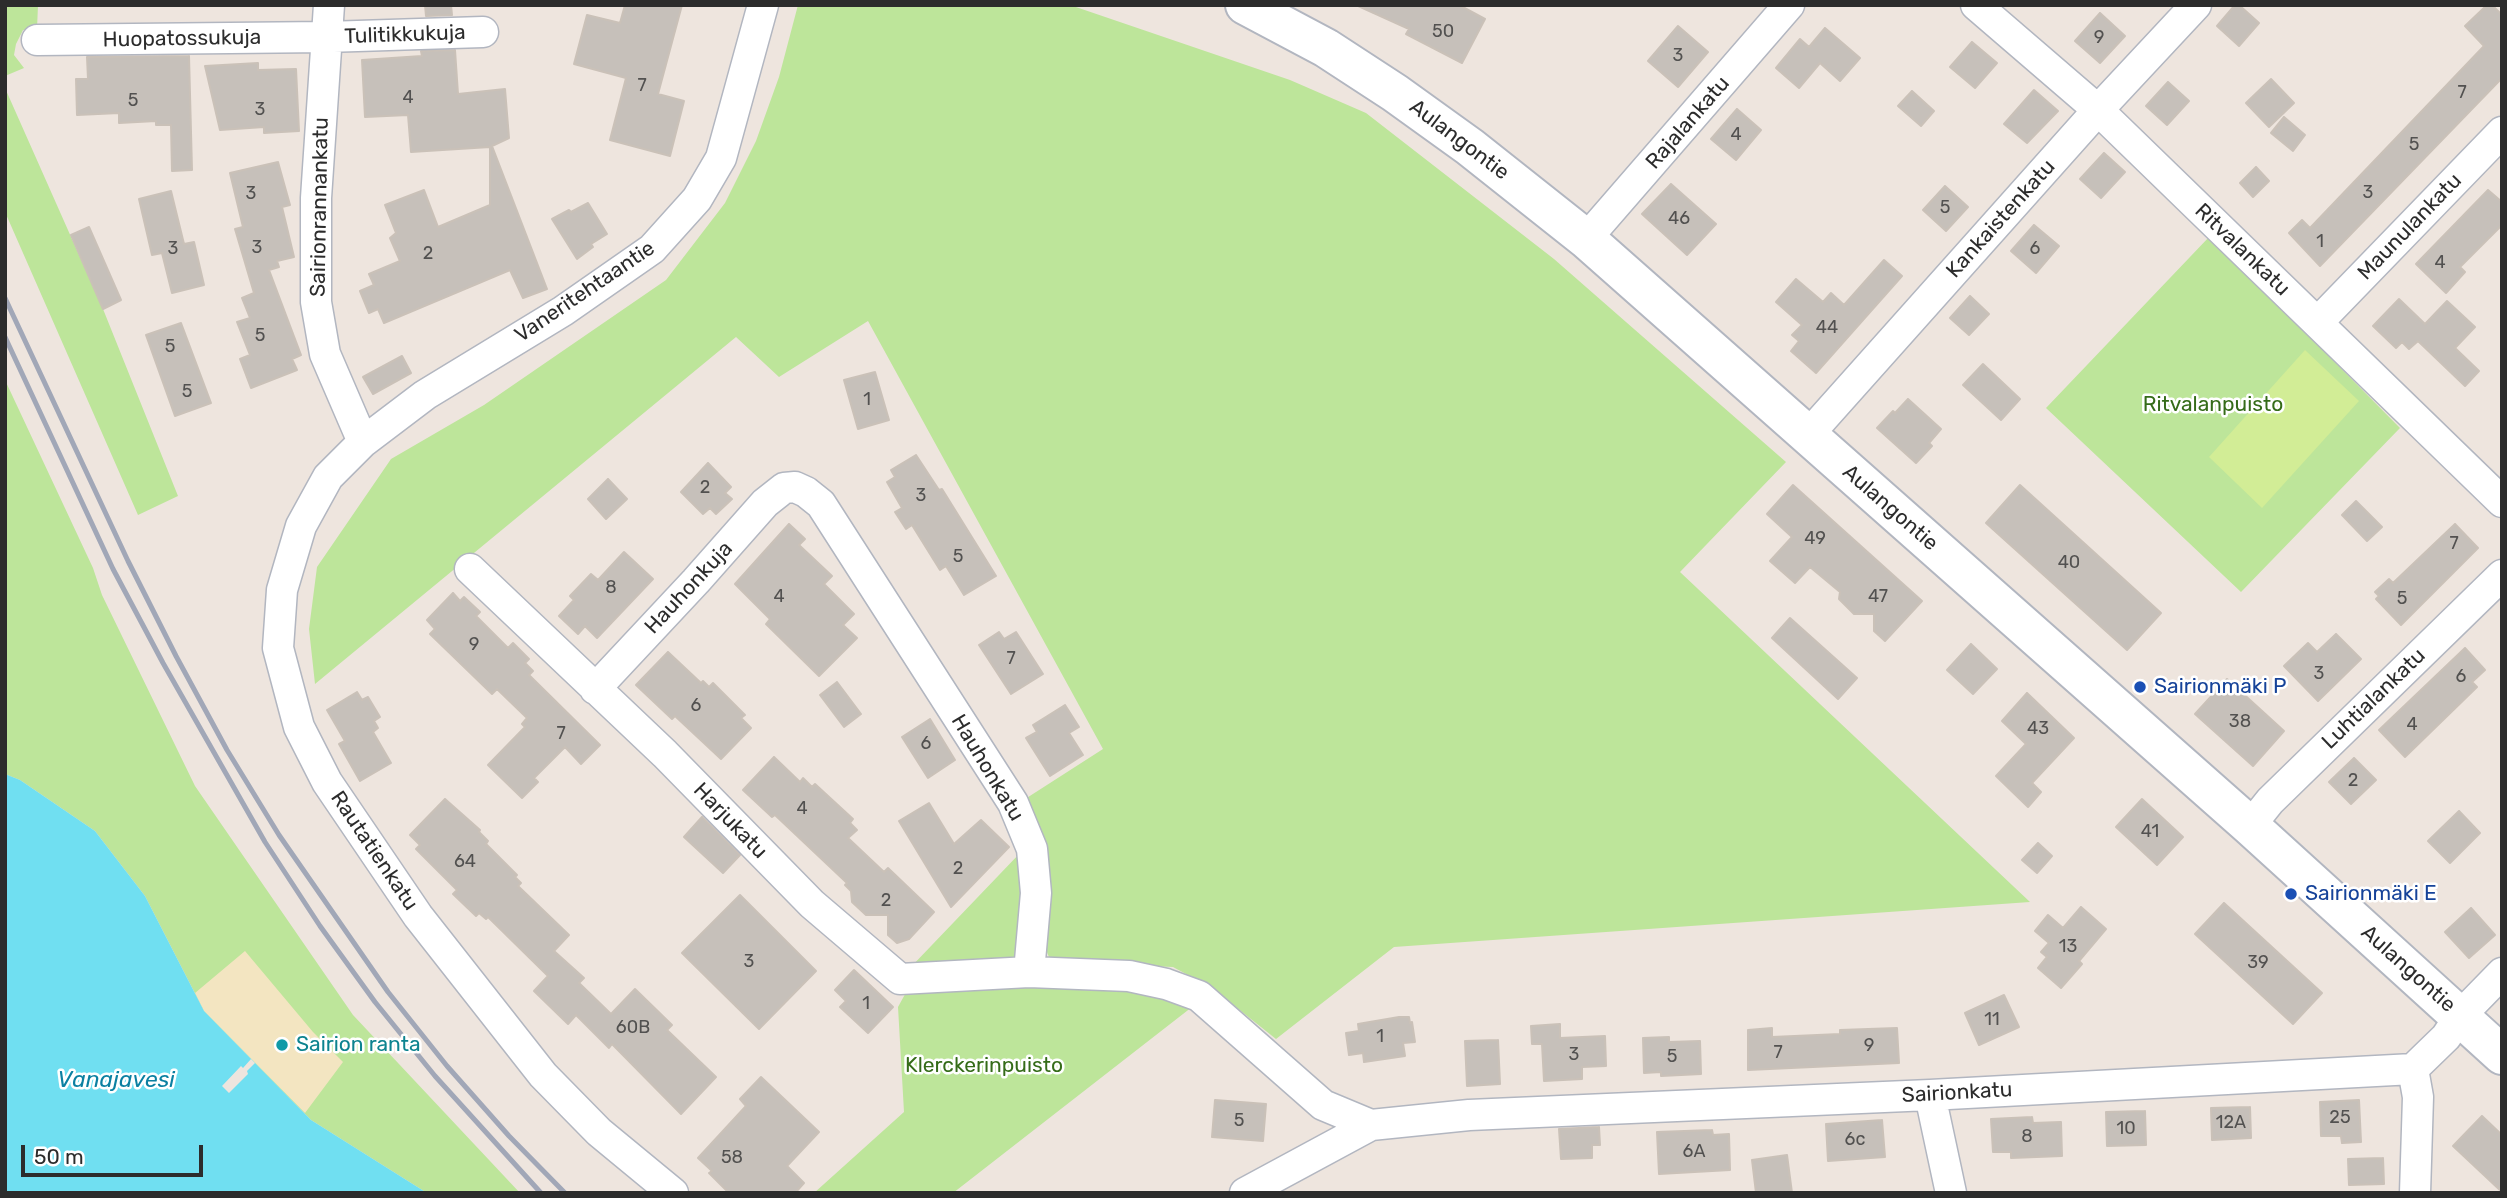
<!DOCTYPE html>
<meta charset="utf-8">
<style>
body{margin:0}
#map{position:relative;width:2507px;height:1198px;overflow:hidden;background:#eee5de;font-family:Rubik,sans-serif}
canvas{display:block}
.frame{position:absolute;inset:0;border:7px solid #2c2c2c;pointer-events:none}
.scale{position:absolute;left:21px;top:1145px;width:182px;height:32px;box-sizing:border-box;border:4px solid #2c2c2c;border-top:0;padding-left:9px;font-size:21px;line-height:24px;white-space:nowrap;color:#2c2c2c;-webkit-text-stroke:5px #fff;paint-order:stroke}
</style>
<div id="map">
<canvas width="2507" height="1198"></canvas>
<div class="frame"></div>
<div class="scale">50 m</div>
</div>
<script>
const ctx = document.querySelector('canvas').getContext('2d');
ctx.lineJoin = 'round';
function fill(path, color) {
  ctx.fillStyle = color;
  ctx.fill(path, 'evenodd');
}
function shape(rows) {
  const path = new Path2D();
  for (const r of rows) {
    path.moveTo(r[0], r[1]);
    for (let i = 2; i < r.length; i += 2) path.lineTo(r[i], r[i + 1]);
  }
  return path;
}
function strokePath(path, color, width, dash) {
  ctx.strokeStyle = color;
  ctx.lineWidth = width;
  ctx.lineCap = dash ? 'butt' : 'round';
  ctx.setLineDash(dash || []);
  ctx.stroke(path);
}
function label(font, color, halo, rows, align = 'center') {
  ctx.font = font + ' Rubik,sans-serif';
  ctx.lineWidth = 5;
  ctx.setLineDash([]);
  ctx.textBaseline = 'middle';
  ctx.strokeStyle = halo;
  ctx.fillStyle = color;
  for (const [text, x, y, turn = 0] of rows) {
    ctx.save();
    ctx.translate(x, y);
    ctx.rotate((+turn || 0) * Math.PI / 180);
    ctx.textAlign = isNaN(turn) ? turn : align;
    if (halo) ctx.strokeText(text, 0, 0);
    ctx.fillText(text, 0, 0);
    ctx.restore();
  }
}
const green = shape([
 [5,5,38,5,37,29,23,30,16,44,14,55,24,68,5,76],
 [798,5,1070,5,1290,80,1366,113,1554,259,1786,462,1680,572,2030,902,1394,947,1276,1039,1212,988,1173,967,1123,965,1049,957,1042,940,1022,801,1103,749,868,321,779,377,736,337,315,684,309,629,317,567,391,459,484,405,666,280,725,203,756,141,779,77],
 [5,88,103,309,178,496,138,515,5,212],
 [2210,236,2400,428,2241,592,2046,408],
 [5,380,93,568,102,595,195,786,353,1015,520,1193,427,1193,311,1120,204,1011,145,896,95,831,20,780,5,774],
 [1021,852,1023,955,1004,963,909,969],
 [1032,983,1121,987,1192,1007,953,1193,814,1193,904,1112,898,1007,909,987]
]);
const sand = shape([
 [245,951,313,1032,343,1062,305,1113,204,1011,195,993]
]);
const pitch = shape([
 [2305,350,2359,401,2262,508,2209,457]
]);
const water = shape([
 [5,774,20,780,95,831,145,896,204,1011,311,1120,427,1193,5,1193]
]);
const pier = shape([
 [251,1059,255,1063,247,1071,248,1074,229,1093,222,1086,241,1066,243,1068]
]);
const building = shape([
 [425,5,451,5,452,15,426,16,425,5],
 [625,5,682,5,658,94,684,101,670,156,610,140,626,78,574,64,587,15,620,23,625,5],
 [1356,5,1459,5,1485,19,1462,63,1406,34,1409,29,1356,5],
 [2235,5,2239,5,2259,23,2239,46,2217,26,2235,5],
 [2487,5,2492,5,2502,15,2502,78,2320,266,2289,233,2302,220,2310,228,2484,46,2465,26,2487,5],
 [2100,13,2125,36,2100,63,2075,41,2100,13],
 [1678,26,1708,52,1678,87,1648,61,1678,26],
 [1825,28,1860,58,1840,81,1820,63,1799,88,1776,68,1800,39,1809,47,1825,28],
 [1972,42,1997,63,1975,88,1950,67,1972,42],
 [455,50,458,94,505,89,509,138,492,146,547,289,523,298,510,270,384,323,378,309,369,313,360,291,374,285,369,274,400,261,390,238,396,233,385,205,424,190,438,227,490,205,490,147,411,152,408,115,365,117,362,60,422,56,421,51,455,50],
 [189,56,192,170,172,171,171,125,156,125,156,121,119,123,119,113,77,115,76,79,88,79,87,57,189,56],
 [258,63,258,70,296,69,299,131,264,133,264,127,220,130,205,66,258,63],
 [2271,79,2294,103,2269,127,2246,103,2271,79],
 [2168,82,2189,101,2167,125,2146,106,2168,82],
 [2034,90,2058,111,2027,143,2004,124,2034,90],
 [1912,91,1934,111,1921,126,1898,106,1912,91],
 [1737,109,1761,130,1736,160,1711,139,1737,109],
 [2284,117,2305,135,2293,151,2271,133,2284,117],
 [2104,153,2125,172,2101,198,2080,179,2104,153],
 [278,162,290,205,282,207,294,257,277,261,279,267,269,270,301,355,292,359,297,370,251,388,240,359,250,355,237,322,250,318,242,298,254,293,235,229,243,227,230,173,278,162],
 [2256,167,2269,181,2253,197,2240,183,2256,167],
 [1671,184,1716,224,1687,255,1642,214,1671,184],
 [1945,186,1968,207,1946,231,1923,210,1945,186],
 [2488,190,2502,202,2502,225,2460,267,2465,272,2446,293,2416,264,2488,190],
 [171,191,184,244,194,242,204,285,172,293,162,253,152,255,139,199,171,191],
 [588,203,607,234,591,244,593,247,577,259,552,219,569,210,571,212,588,203],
 [2034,225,2059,246,2036,273,2011,251,2034,225],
 [89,227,121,300,103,309,71,235,89,227],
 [1884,260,1902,276,1816,373,1791,351,1799,341,1792,335,1802,325,1776,302,1796,279,1823,302,1831,293,1844,305,1884,260],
 [1970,296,1989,314,1969,335,1950,318,1970,296],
 [2399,299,2425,324,2447,301,2475,327,2455,348,2479,371,2465,386,2418,341,2409,349,2402,342,2396,348,2373,326,2399,299],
 [181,323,211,403,175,416,146,335,181,323],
 [402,356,411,373,373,394,363,377,402,356],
 [1983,364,2020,399,2001,420,1963,385,1983,364],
 [875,372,889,420,858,429,844,380,875,372],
 [1908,399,1941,429,1929,443,1932,446,1916,463,1877,428,1893,411,1895,413,1908,399],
 [916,455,939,490,942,489,996,576,964,595,946,566,940,570,912,525,906,529,895,512,902,508,887,482,895,477,891,470,916,455],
 [708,463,731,487,725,493,732,499,716,514,710,508,703,514,681,492,708,463],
 [608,479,627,499,606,519,588,499,608,479],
 [1793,485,1922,601,1885,641,1874,631,1874,614,1854,614,1839,599,1840,592,1810,567,1795,583,1770,561,1792,537,1767,514,1793,485],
 [2020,485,2161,613,2127,650,1986,523,2020,485],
 [2356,501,2382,527,2367,541,2342,515,2356,501],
 [789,524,805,539,799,545,832,576,824,584,854,614,843,625,857,638,819,676,766,624,770,619,735,584,789,524],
 [2455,524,2478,548,2401,625,2376,599,2379,596,2375,592,2389,579,2393,583,2455,524],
 [624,552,653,579,597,638,585,626,578,634,559,616,574,600,570,596,591,574,598,580,624,552],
 [453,593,460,601,464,597,480,612,476,616,508,648,513,643,529,659,525,663,533,671,529,675,600,745,581,764,565,747,534,778,538,782,522,798,488,765,525,727,522,724,527,718,497,689,492,694,430,634,435,629,427,620,453,593],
 [1790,618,1857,678,1838,699,1772,638,1790,618],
 [999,632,1004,639,1016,632,1043,674,1011,694,979,645,999,632],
 [2336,634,2361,659,2318,701,2284,666,2308,643,2317,652,2336,634],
 [1971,644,1997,669,1973,694,1947,670,1971,644],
 [2465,648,2485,670,2472,682,2477,687,2405,757,2379,730,2465,648],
 [668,652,701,683,703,681,709,687,713,683,745,715,741,718,751,728,721,759,675,716,672,719,636,685,668,652],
 [2227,679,2284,731,2253,766,2195,714,2227,679],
 [837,682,861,714,844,727,820,695,837,682],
 [357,692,362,700,368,697,380,717,374,721,378,728,373,732,391,763,360,781,339,744,345,741,327,710,357,692],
 [2027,693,2074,738,2032,783,2041,792,2028,807,1996,776,2026,744,2002,721,2027,693],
 [1065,705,1079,727,1069,733,1083,755,1050,776,1026,738,1037,732,1033,725,1065,705],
 [930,719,955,760,928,778,902,737,930,719],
 [774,757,800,782,803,778,812,787,815,784,853,819,850,823,857,830,848,838,884,872,888,868,934,912,909,939,897,943,888,935,888,915,866,915,852,902,851,891,845,885,847,883,775,815,772,817,743,790,774,757],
 [2354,758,2376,780,2351,804,2329,782,2354,758],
 [445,799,480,830,479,832,488,841,486,844,517,875,515,877,521,883,518,886,569,935,554,951,584,978,579,983,611,1014,635,989,672,1025,667,1030,716,1077,681,1114,612,1044,609,1048,576,1015,568,1024,534,991,548,976,488,917,486,919,479,913,476,916,453,894,457,890,416,849,420,845,410,835,445,799],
 [2142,799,2183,837,2157,865,2116,827,2142,799],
 [929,803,954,844,981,820,1009,847,951,907,899,821,929,803],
 [2459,811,2480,833,2450,863,2428,841,2459,811],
 [702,817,740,855,723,873,684,837,702,817],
 [2038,843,2052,856,2037,873,2022,860,2038,843],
 [740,895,816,971,759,1029,682,953,740,895],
 [2224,903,2322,993,2293,1024,2195,934,2224,903],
 [2081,907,2106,929,2079,961,2082,964,2061,988,2038,968,2047,957,2041,952,2049,943,2035,931,2048,915,2063,928,2081,907],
 [2471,908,2495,935,2469,958,2445,932,2471,908],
 [854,970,893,1007,868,1033,840,1007,846,1001,835,990,854,970],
 [2004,995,2019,1027,1979,1045,1965,1013,2004,995],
 [1399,1017,1409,1017,1410,1023,1412,1022,1415,1042,1403,1043,1405,1056,1364,1062,1363,1053,1349,1055,1346,1033,1359,1031,1358,1024,1399,1017],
 [1560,1024,1560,1038,1605,1036,1606,1066,1582,1067,1582,1079,1544,1081,1542,1044,1532,1044,1531,1026,1560,1024],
 [1772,1028,1772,1037,1840,1034,1840,1030,1897,1028,1899,1063,1748,1070,1748,1030,1772,1028],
 [1669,1037,1669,1042,1700,1041,1701,1074,1661,1076,1661,1072,1644,1073,1643,1038,1669,1037],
 [1498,1040,1500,1084,1467,1086,1465,1041,1498,1040],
 [761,1077,819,1132,787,1166,804,1183,795,1193,729,1193,709,1173,712,1171,698,1158,746,1106,740,1099,761,1077],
 [1215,1100,1266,1104,1263,1141,1212,1137,1215,1100],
 [2359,1100,2361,1142,2342,1143,2341,1136,2321,1136,2320,1102,2359,1100],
 [2250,1107,2251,1138,2212,1140,2211,1108,2250,1107],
 [2145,1111,2146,1145,2107,1146,2106,1112,2145,1111],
 [2482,1116,2502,1135,2502,1192,2453,1146,2482,1116],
 [2032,1117,2033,1123,2061,1122,2062,1156,2011,1158,2011,1152,1993,1152,1991,1119,2032,1117],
 [1882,1120,1885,1157,1828,1161,1826,1124,1882,1120],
 [1599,1127,1600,1145,1592,1145,1592,1158,1561,1159,1559,1129,1599,1127],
 [1712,1130,1713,1135,1729,1134,1730,1170,1659,1174,1657,1132,1712,1130],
 [1787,1155,1792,1193,1756,1193,1752,1160,1787,1155],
 [2383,1158,2384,1184,2349,1185,2348,1159,2383,1158]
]);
const street = shape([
 [329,5,316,198,316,302,325,354,363,442],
 [1976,5,2098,110,2502,502],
 [37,40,326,37,483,32],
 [1586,239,1789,5],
 [2318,322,2502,132],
 [1808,435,2098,110,2196,5],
 [470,569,665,754,812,904,900,979,1029,972],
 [595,689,696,581,765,503,784,488,795,487,806,492,821,504,1013,803,1032,849,1036,893,1029,972,1129,976,1166,984,1199,996,1323,1105,1371,1125],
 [2250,826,2270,801,2502,575],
 [2413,1069,2418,1097,2415,1193],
 [1930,1095,1951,1193],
 [673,1193,599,1132,543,1075,418,916,327,782,299,727,278,648,282,590,301,526,328,477,363,442,425,395,563,311,652,249,697,199,721,158,763,5],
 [1245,1193,1371,1125,1469,1115,1930,1095,2413,1069,2446,1037,2460,1016,2502,973]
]);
const secondary = shape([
 [1245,5,1326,48,1395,93,1470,147,1586,239,2250,826,2502,1055]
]);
const rail = shape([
 [5,298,128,561,176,656,227,750,279,835,388,992,447,1066,509,1136,565,1193],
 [5,337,113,569,163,663,265,842,320,926,375,1002,435,1076,541,1193]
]);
const markers = [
 [2140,687,7,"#1a4fb4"],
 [2291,894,7,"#1a4fb4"],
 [282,1045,7,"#0f9aa8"]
];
const numberNames = [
 ["50",1443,32],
 ["9",2099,38],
 ["3",1678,56],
 ["7",642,86],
 ["7",2462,93],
 ["4",408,98],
 ["5",133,101],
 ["3",260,110],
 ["4",1736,135],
 ["5",2414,145],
 ["3",2368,193],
 ["3",251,194],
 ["5",1945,208],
 ["46",1679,219],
 ["1",2320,242],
 ["3",257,248],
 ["3",173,249],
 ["6",2035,249],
 ["2",428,254],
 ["4",2440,263],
 ["44",1827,328],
 ["5",260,336],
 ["5",170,347],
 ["5",187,392],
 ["1",867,400],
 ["2",705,488],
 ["3",921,496],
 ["49",1815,539],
 ["7",2454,544],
 ["5",958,557],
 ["40",2069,563],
 ["8",611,588],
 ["4",779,597],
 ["47",1878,597],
 ["5",2402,599],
 ["9",474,645],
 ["7",1011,659],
 ["3",2319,674],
 ["6",2461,677],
 ["6",696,706],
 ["38",2240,722],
 ["4",2412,725],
 ["43",2038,729],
 ["7",561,734],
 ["6",926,744],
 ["2",2353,781],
 ["4",802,809],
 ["41",2150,832],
 ["64",465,862],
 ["2",958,869],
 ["2",886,901],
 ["13",2068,947],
 ["3",749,962],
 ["39",2258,963],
 ["1",866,1004],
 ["11",1992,1020],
 ["60B",633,1028],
 ["1",1380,1037],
 ["9",1869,1046],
 ["7",1778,1053],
 ["3",1574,1055],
 ["5",1672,1057],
 ["25",2340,1118],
 ["5",1239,1121],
 ["12A",2231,1123],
 ["10",2126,1129],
 ["8",2027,1137],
 ["6c",1855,1140],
 ["6A",1694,1152],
 ["58",732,1158]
];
const streetNames = [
 ["Tulitikkukuja",405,35,-2],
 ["Huopatossukuja",182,39,-1],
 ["Rajalankatu",1688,123,-49],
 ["Aulangontie",1459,140,37],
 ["Sairionrannankatu",320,207,-89],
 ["Kankaistenkatu",2001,219,-48],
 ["Maunulankatu",2410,227,-46],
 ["Ritvalankatu",2242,250,44],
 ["Vaneritehtaantie",585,292,-34],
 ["Aulangontie",1890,508,41],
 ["Hauhonkuja",689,588,-47],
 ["Luhtialankatu",2374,699,-44],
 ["Hauhonkatu",987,768,59],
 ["Harjukatu",730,821,46],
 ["Rautatienkatu",374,851,56],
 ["Aulangontie",2408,969,42],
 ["Sairionkatu",1957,1093,-3]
];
const parkNames = [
 ["Ritvalanpuisto",2213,405],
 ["Klerckerinpuisto",984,1066]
];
const transitNames = [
 ["Sairionmäki P",2154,687],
 ["Sairionmäki E",2305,894]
];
const cultureNames = [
 ["Sairion ranta",296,1045]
];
const waterNames = [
 ["Vanajavesi",116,1080]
];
fill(green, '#bde59a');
fill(sand, '#f3e5c1');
fill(pitch, '#d2ed96');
fill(water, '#70dff1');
fill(pier, '#eee5de');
fill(building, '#c6c0ba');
strokePath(building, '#cac1b8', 2);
strokePath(street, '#b2b6c0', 33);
strokePath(secondary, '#b2b6c0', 42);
strokePath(street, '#fff', 30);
strokePath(secondary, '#fff', 38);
strokePath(rail, '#a1a7b7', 5);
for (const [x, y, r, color] of markers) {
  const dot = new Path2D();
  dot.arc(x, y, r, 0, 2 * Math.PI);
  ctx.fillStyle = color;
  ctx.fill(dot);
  strokePath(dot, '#fff', 2.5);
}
label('18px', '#525150', null, numberNames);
label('21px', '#2c2c2c', '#fff', streetNames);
label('21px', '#356c19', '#fff', parkNames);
label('21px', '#164399', '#fff', transitNames, 'left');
label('21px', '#0d838f', '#fff', cultureNames, 'left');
label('italic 23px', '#0b80a2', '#fff', waterNames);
</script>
